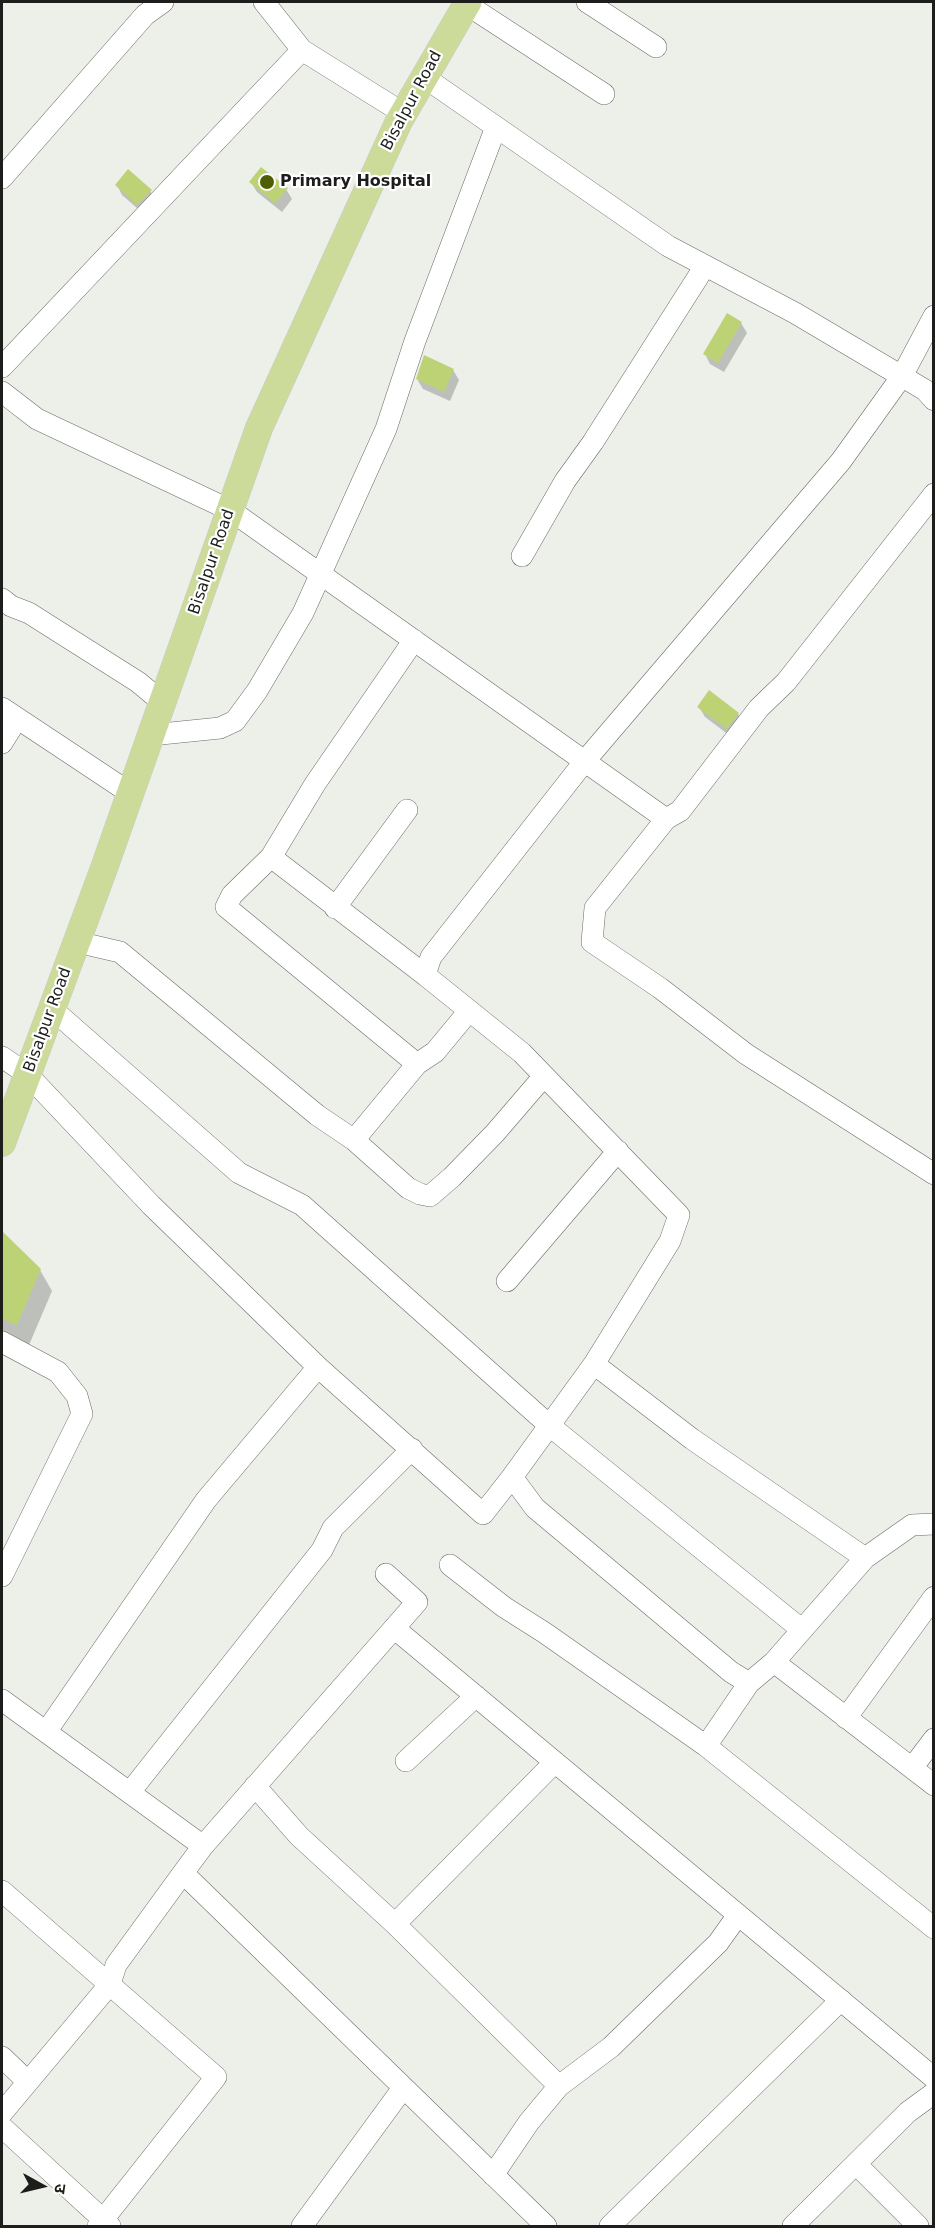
<!DOCTYPE html>
<meta charset="utf-8">
<style>
body{margin:0}
#map{position:relative;width:935px;height:2228px;overflow:hidden;background:#edefe9;font-family:"DejaVu Sans","Noto Sans Devanagari",sans-serif}
canvas{display:block}
.frame{position:absolute;inset:0;border:3px solid #1d1e1c;pointer-events:none}
.north{position:absolute;left:12px;top:2156px;width:60px;height:60px;-webkit-text-stroke:4px #fff;paint-order:stroke;rotate:98deg;font-size:16px;font-weight:700;line-height:24px;text-align:center;color:#1d1e1c}
.north::after{content:'';display:block;margin:auto;width:21px;height:27px;background:#1d1e1c;clip-path:polygon(50% 0,100% 100%,50% 72%,0 100%)}
</style>
<div id="map">
<canvas width="935" height="2228"></canvas>
<div class="frame"></div>
<div class="north">उ</div>
</div>
<script>
const ctx = document.querySelector('canvas').getContext('2d');
ctx.lineJoin = 'round';
function fill(path, color) {
  ctx.fillStyle = color;
  ctx.fill(path, 'evenodd');
}
function shape(rows) {
  const path = new Path2D();
  for (const r of rows) {
    path.moveTo(r[0], r[1]);
    for (let i = 2; i < r.length; i += 2) path.lineTo(r[i], r[i + 1]);
  }
  return path;
}
function strokePath(path, color, width, dash) {
  ctx.strokeStyle = color;
  ctx.lineWidth = width;
  ctx.lineCap = dash ? 'butt' : 'round';
  ctx.setLineDash(dash || []);
  ctx.stroke(path);
}
function label(font, color, halo, rows, align = 'center') {
  ctx.font = font + ' "DejaVu Sans",sans-serif';
  ctx.lineWidth = 4.5;
  ctx.setLineDash([]);
  ctx.textBaseline = 'middle';
  ctx.strokeStyle = halo;
  ctx.fillStyle = color;
  for (const [text, x, y, turn = 0] of rows) {
    ctx.save();
    ctx.translate(x, y);
    ctx.rotate((+turn || 0) * Math.PI / 180);
    ctx.textAlign = isNaN(turn) ? turn : align;
    if (halo) ctx.strokeText(text, 0, 0);
    ctx.fillText(text, 0, 0);
    ctx.restore();
  }
}
const shadow = shape([
 [251,182,286,189,292,199,282,212,257,192],
 [117,185,150,191,156,201,144,214,122,195],
 [741,323,747,333,724,372,710,364,705,354],
 [453,370,459,380,450,401,423,389,417,379],
 [699,707,738,714,744,724,733,738,705,717],
 [2,1233,40,1270,52,1291,29,1345,2,1335]
]);
const building = shape([
 [261,167,288,188,275,203,249,182],
 [128,169,152,190,137,205,115,185],
 [727,313,742,322,718,363,703,354],
 [424,355,454,369,444,392,416,379],
 [709,690,739,713,727,729,697,707],
 [2,1231,41,1269,17,1325,2,1319]
]);
const minor = shape([
 [264,2,302,50,403,113],
 [587,2,656,47],
 [466,4,604,94],
 [424,77,668,246,795,313,925,390,934,400],
 [2,178,145,15,163,2],
 [2,367,302,50],
 [2,392,37,419,230,510,666,819],
 [934,494,786,682,759,708,680,811,666,819,595,908,592,942,660,988,746,1054,934,1174],
 [522,556,565,481,593,442,705,266],
 [2,599,11,606,29,613,138,682,162,702],
 [414,640,315,784,271,857,232,895,226,907,417,1064],
 [2,708,130,793],
 [151,735,220,728,235,721,257,691,303,613,386,429,415,341,496,127],
 [2,743,17,719],
 [335,908,407,810],
 [77,942,120,952,317,1115,354,1140,408,1188,420,1194,430,1196,452,1177,495,1133,544,1076],
 [425,975,431,957,584,762,841,461,902,376,934,316],
 [52,1009,239,1173,302,1205,550,1426,801,1629],
 [2,1057,27,1074,151,1205,318,1367,483,1514,512,1477,594,1364,670,1241,679,1215,522,1053,425,975,271,857],
 [354,1140,417,1064,435,1052,469,1011],
 [507,1281,618,1151],
 [2,1342,58,1372,77,1396,82,1414,2,1576],
 [594,1364,692,1439,865,1558],
 [512,1477,535,1508,731,1672,749,1683],
 [450,1565,504,1607,545,1633,706,1746,934,1928],
 [394,1628,934,2078],
 [774,1662,934,1785],
 [2,1700,203,1846,183,1873,546,2226],
 [846,1718,934,1597],
 [46,1732,206,1500,318,1367],
 [706,1746,749,1683,774,1662,865,1558,912,1525,934,1524],
 [406,1761,476,1696],
 [912,1768,934,1739],
 [255,1786,299,1836,395,1924,559,2086],
 [130,1792,322,1550,333,1528,412,1449],
 [203,1846,417,1602,386,1574],
 [2,1891,216,2077,98,2226],
 [395,1924,555,1762],
 [2,2057,28,2082],
 [2,2113,110,1984,116,1965,183,1873],
 [2,2127,110,2226],
 [856,2164,918,2226],
 [493,2175,529,2122,559,2086,611,2047,718,1943,738,1915],
 [302,2226,403,2088],
 [610,2226,841,2000],
 [793,2226,908,2112,934,2093]
]);
const major = shape([
 [2,1143,103,871,259,428,399,121,468,2]
]);
const markers = [
 [267,182,8,"#4f5e00"]
];
const streetNames = [
 ["Bisalpur Road",412,101,-62],
 ["Bisalpur Road",212,562,-71],
 ["Bisalpur Road",48,1020,-70]
];
const poiNames = [
 ["Primary Hospital",280,182]
];
fill(shadow, '#0003');
fill(building, '#bcd275');
strokePath(minor, '#6a6b67', 22);
strokePath(major, '#c9c9c9', 28);
strokePath(minor, '#fff', 21);
strokePath(major, '#cddb9a', 27);
for (const [x, y, r, color] of markers) {
  const dot = new Path2D();
  dot.arc(x, y, r, 0, 2 * Math.PI);
  ctx.fillStyle = color;
  ctx.fill(dot);
  strokePath(dot, '#fff', 2);
}
label('16px', '#1d1e1c', '#fff', streetNames);
label('bold 16px', '#1d1e1c', '#fff', poiNames, 'left');
</script>
